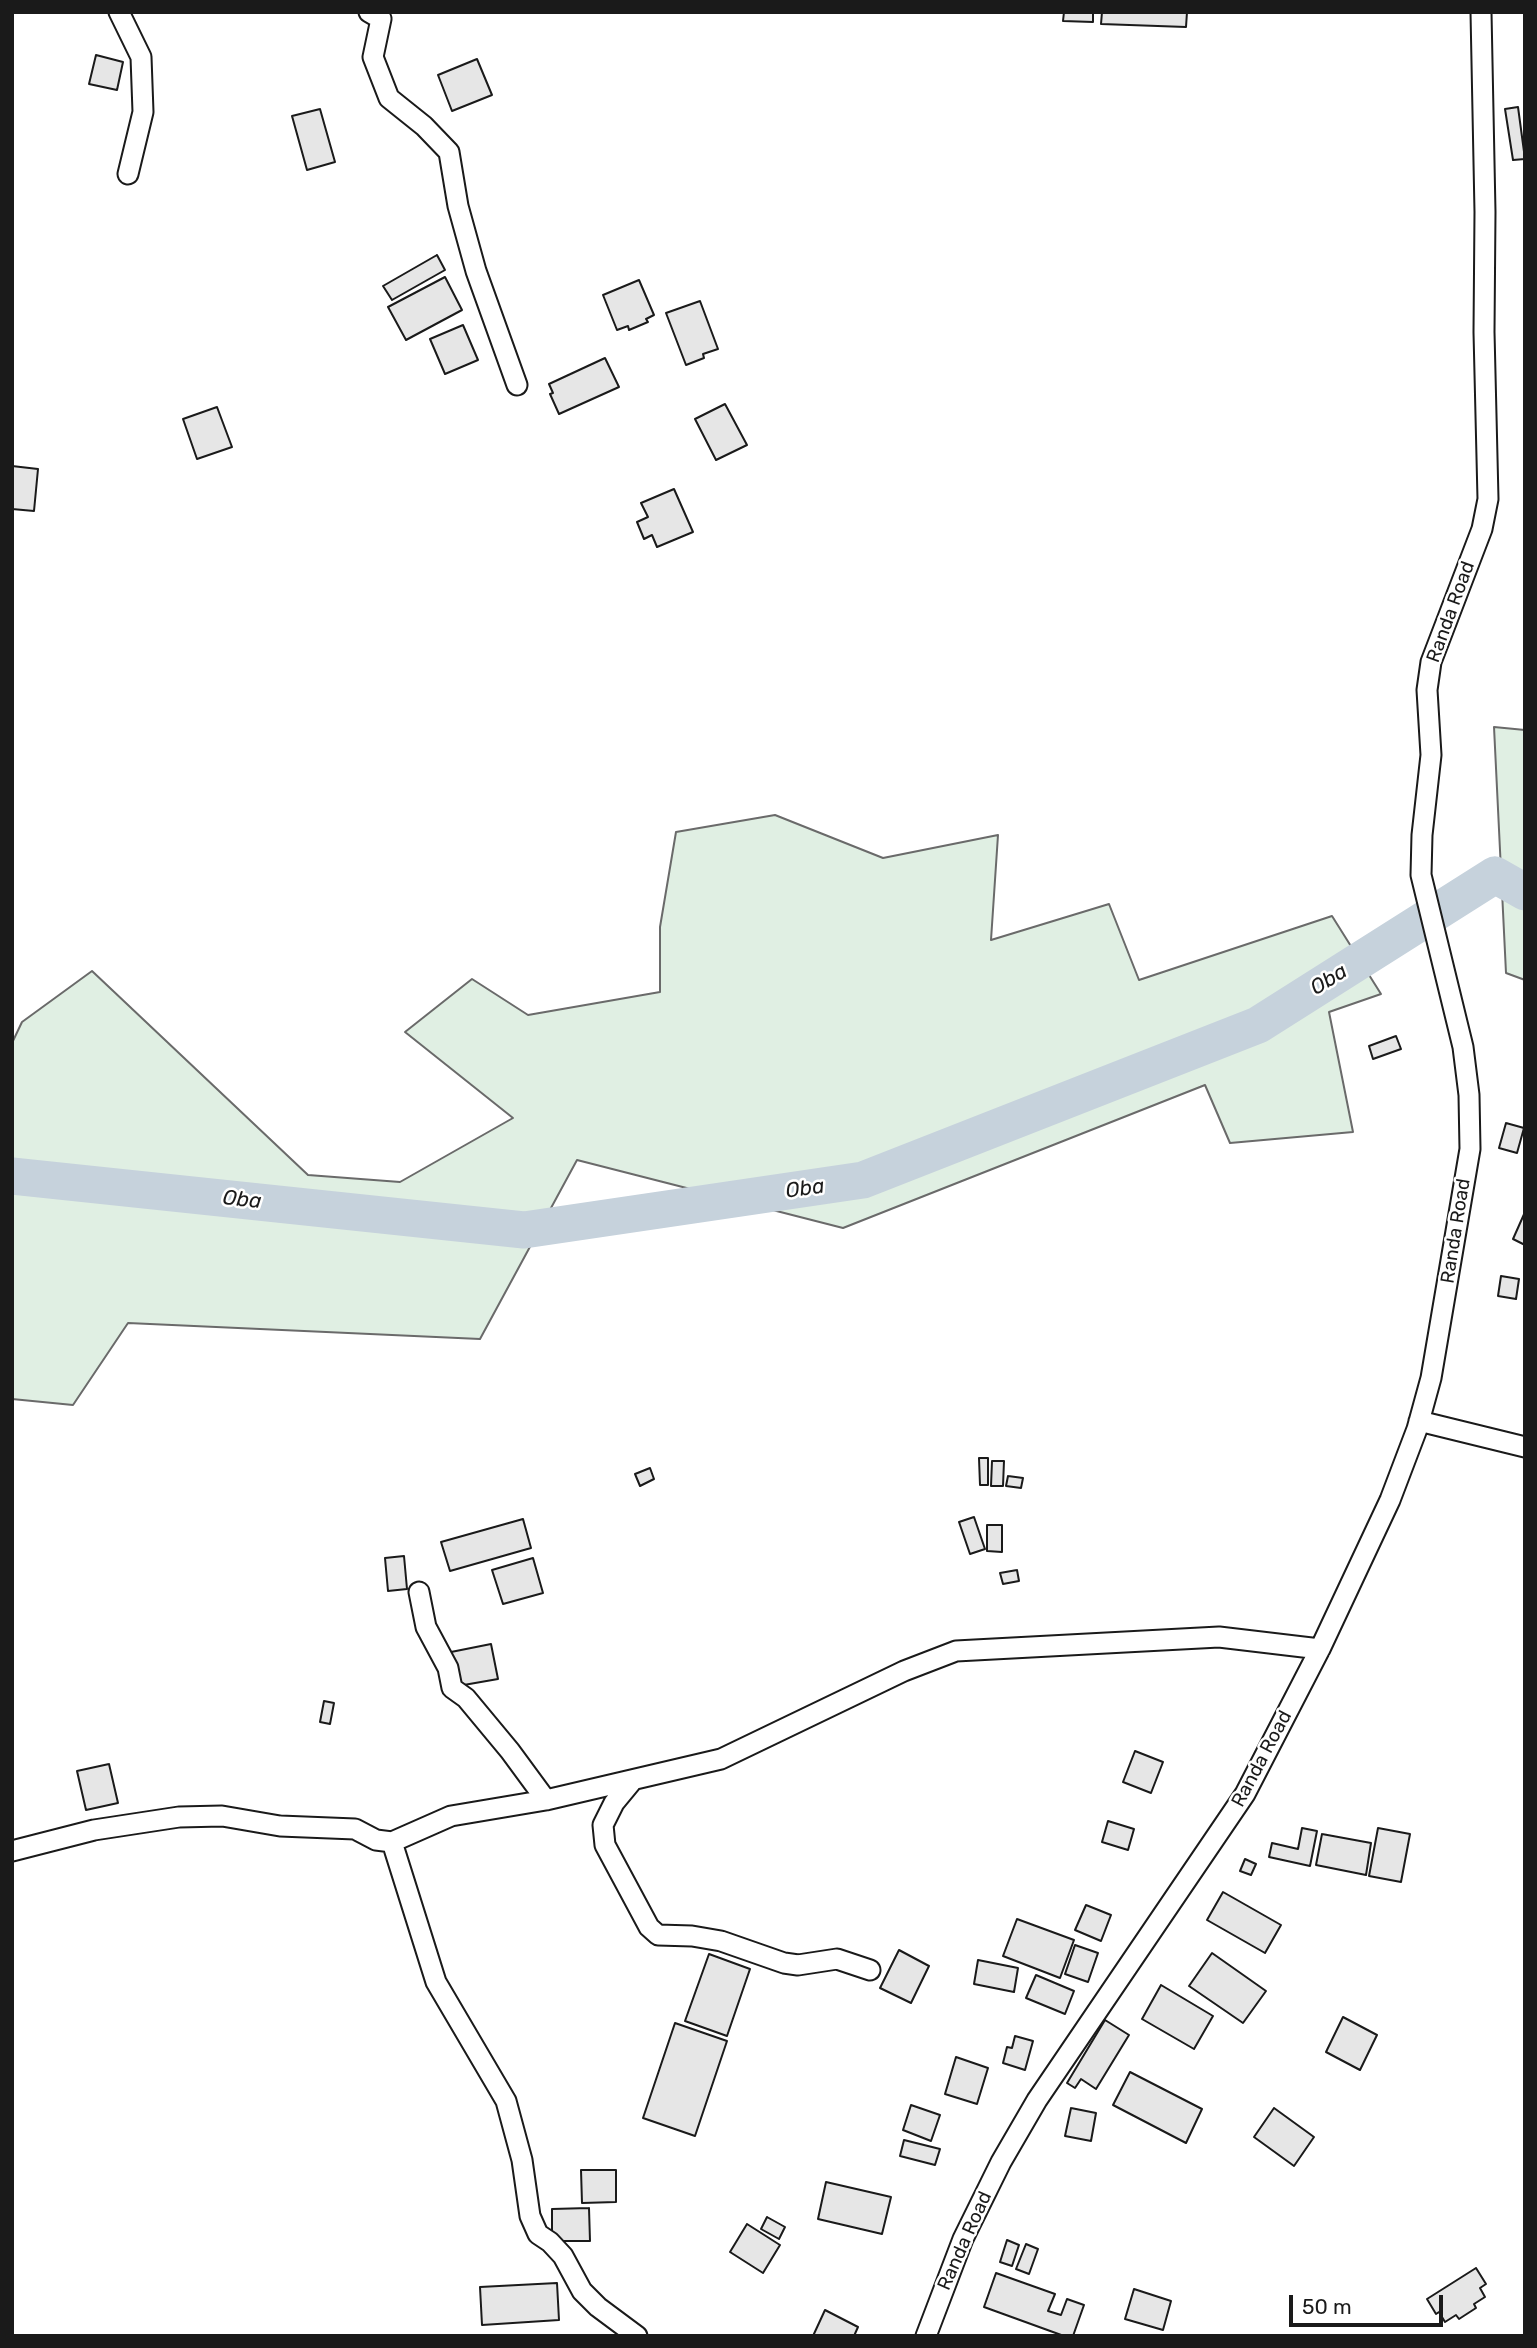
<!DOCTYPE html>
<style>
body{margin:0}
#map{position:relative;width:1537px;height:2348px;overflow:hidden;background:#fff;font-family:Rubik,sans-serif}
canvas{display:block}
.frame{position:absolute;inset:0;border:14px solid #1a1a1a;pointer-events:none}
.scale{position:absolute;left:1289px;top:2295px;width:154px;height:32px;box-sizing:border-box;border:4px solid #1a1a1a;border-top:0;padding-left:9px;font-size:21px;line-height:24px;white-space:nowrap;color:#1a1a1a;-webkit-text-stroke:5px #fff;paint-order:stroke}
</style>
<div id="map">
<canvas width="1537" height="2348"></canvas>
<div class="frame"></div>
<div class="scale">50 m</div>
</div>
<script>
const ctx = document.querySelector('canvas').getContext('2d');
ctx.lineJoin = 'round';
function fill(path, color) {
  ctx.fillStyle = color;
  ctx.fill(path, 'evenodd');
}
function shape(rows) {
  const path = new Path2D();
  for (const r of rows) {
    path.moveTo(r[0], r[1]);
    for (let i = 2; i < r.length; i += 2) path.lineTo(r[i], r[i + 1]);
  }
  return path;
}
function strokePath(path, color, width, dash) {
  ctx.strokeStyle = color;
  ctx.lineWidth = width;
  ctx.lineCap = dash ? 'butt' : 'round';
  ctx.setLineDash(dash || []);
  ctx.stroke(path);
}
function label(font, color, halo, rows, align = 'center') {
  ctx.font = font + ' Rubik,sans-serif';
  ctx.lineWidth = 5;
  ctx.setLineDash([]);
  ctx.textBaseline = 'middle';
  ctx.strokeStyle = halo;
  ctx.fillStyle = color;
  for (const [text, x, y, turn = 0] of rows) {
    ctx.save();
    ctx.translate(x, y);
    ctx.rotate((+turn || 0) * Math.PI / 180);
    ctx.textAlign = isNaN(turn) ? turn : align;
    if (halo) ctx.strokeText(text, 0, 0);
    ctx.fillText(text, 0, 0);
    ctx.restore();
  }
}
const green = shape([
 [1494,727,1525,730,1525,980,1506,973,1494,727],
 [775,815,883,858,998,835,991,940,1109,904,1139,980,1332,916,1381,994,1329,1012,1353,1132,1230,1143,1205,1085,843,1228,577,1160,480,1339,128,1323,73,1405,12,1399,12,1043,22,1022,92,971,308,1175,400,1182,513,1118,405,1032,472,979,528,1015,660,992,660,927,676,832,775,815]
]);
const river = shape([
 [12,1176,524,1230,863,1180,1258,1025,1495,875,1525,892]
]);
const building = shape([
 [1064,12,1093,12,1093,22,1063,21,1064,12],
 [1102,12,1187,12,1186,27,1101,24,1102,12],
 [96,55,123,62,117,90,89,84,96,55],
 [477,59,492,95,452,111,438,75,477,59],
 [1518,107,1525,159,1513,160,1505,109,1518,107],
 [320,109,335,162,307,170,292,116,320,109],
 [437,255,445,270,392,300,383,286,437,255],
 [445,277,462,310,406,340,388,307,445,277],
 [639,280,654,315,646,319,648,322,629,330,628,326,617,330,603,295,639,280],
 [700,301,718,349,703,354,704,358,686,365,666,313,700,301],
 [463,325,478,360,445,374,430,339,463,325],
 [605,358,619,387,559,414,550,394,553,393,549,384,605,358],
 [725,404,747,445,716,460,695,419,725,404],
 [217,407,232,447,197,459,183,419,217,407],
 [12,466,38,469,34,511,12,509,12,466],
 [674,489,693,532,657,547,652,535,644,539,637,522,648,517,641,503,674,489],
 [1396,1036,1401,1049,1373,1059,1369,1046,1396,1036],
 [1506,1123,1524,1128,1517,1153,1499,1148,1506,1123],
 [1525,1212,1525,1245,1513,1239,1525,1212],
 [1501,1276,1519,1279,1516,1299,1498,1296,1501,1276],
 [979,1458,988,1458,988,1485,980,1485,979,1458],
 [992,1461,1004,1461,1003,1486,991,1486,992,1461],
 [650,1468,654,1479,640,1486,635,1474,650,1468],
 [1008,1476,1023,1478,1021,1488,1006,1486,1008,1476],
 [974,1517,985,1549,970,1554,959,1522,974,1517],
 [523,1519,531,1548,450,1571,441,1542,523,1519],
 [987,1525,1002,1525,1002,1552,987,1551,987,1525],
 [404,1556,407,1589,388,1591,385,1558,404,1556],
 [533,1558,543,1593,503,1604,492,1570,533,1558],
 [1017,1570,1019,1581,1003,1584,1000,1573,1017,1570],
 [491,1644,498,1679,458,1686,451,1652,491,1644],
 [324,1701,334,1703,330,1724,320,1722,324,1701],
 [1135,1751,1163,1762,1151,1793,1123,1782,1135,1751],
 [109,1764,118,1803,86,1810,77,1771,109,1764],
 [1108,1821,1134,1829,1128,1850,1102,1842,1108,1821],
 [1302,1828,1317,1831,1310,1866,1269,1857,1272,1843,1298,1849,1302,1828],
 [1378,1828,1410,1834,1401,1882,1369,1876,1378,1828],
 [1322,1834,1371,1843,1366,1875,1316,1865,1322,1834],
 [1245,1859,1256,1864,1251,1875,1240,1871,1245,1859],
 [1223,1892,1281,1925,1265,1953,1207,1920,1223,1892],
 [1086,1905,1111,1915,1101,1941,1075,1930,1086,1905],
 [1017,1919,1074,1940,1060,1978,1003,1956,1017,1919],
 [1075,1945,1098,1953,1088,1982,1065,1974,1075,1945],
 [899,1950,929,1966,911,2003,880,1988,899,1950],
 [1212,1953,1266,1991,1243,2023,1189,1986,1212,1953],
 [709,1954,750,1969,727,2036,685,2021,709,1954],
 [978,1960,1018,1968,1014,1992,974,1984,978,1960],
 [1036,1975,1074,1991,1065,2014,1026,1998,1036,1975],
 [1161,1985,1213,2016,1194,2049,1142,2019,1161,1985],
 [1343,2017,1377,2035,1360,2070,1326,2052,1343,2017],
 [1105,2020,1129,2035,1096,2089,1081,2079,1075,2088,1067,2083,1105,2020],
 [675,2023,727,2041,695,2136,643,2118,675,2023],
 [1015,2036,1033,2041,1025,2070,1003,2063,1007,2047,1012,2048,1015,2036],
 [956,2057,988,2068,977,2104,945,2094,956,2057],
 [1130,2072,1202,2109,1186,2143,1113,2105,1130,2072],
 [911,2105,940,2115,931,2141,903,2130,911,2105],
 [1071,2108,1096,2113,1091,2141,1065,2136,1071,2108],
 [1274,2108,1314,2137,1294,2166,1254,2137,1274,2108],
 [904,2140,940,2149,935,2165,900,2156,904,2140],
 [581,2170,616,2170,616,2202,582,2203,581,2170],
 [826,2182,891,2197,882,2234,818,2219,826,2182],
 [589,2208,590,2241,552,2241,552,2209,589,2208],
 [767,2217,785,2227,779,2239,761,2229,767,2217],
 [747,2224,780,2245,763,2273,730,2252,747,2224],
 [1007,2240,1019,2245,1012,2266,1000,2262,1007,2240],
 [1026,2244,1038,2249,1029,2274,1016,2269,1026,2244],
 [1476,2268,1486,2284,1480,2288,1485,2297,1474,2304,1476,2308,1459,2319,1456,2315,1445,2322,1439,2312,1436,2314,1427,2299,1476,2268],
 [996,2273,1055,2294,1048,2311,1061,2315,1067,2299,1084,2305,1073,2336,1064,2336,984,2307,996,2273],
 [557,2283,559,2320,482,2325,480,2287,557,2283],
 [1134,2289,1171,2301,1163,2330,1125,2319,1134,2289],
 [825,2310,858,2327,854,2336,813,2336,825,2310]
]);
const minor = shape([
 [119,12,141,57,143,112,128,174],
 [369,12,381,19,373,57,389,98,424,126,449,152,458,206,476,271,517,385],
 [1419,1421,1525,1447],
 [419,1592,426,1627,448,1668,452,1688,466,1698,510,1751,546,1800],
 [633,1780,614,1803,603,1825,605,1845,649,1927,658,1935,692,1936,721,1941,784,1963,798,1965,837,1959,870,1970],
 [392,1842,436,1982,506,2101,522,2160,530,2216,538,2234,550,2242,563,2256,582,2291,598,2307,637,2336],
 [12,1851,94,1830,179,1817,222,1816,280,1826,355,1829,376,1840,392,1842,451,1816,546,1800,721,1759,904,1671,956,1651,1219,1637,1320,1649],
 [926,2336,963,2239,1001,2162,1037,2100,1245,1794,1320,1649,1390,1500,1417,1429,1431,1378,1470,1149,1469,1095,1463,1047,1421,875,1422,835,1431,755,1427,690,1431,662,1482,529,1488,499,1484,332,1485,212,1481,12]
]);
const streetNames = [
 ["Randa Road",1451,612,-70],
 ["Randa Road",1456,1231,-81],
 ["Randa Road",1262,1759,-62],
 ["Randa Road",965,2241,-66]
];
const waterNames = [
 ["Oba",1329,980,-32],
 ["Oba",805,1189,-8],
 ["Oba",242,1200,6]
];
fill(green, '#e0efe3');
strokePath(green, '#6a6a6a', 2);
strokePath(river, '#c6d2dc', 37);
fill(building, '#e6e6e6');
strokePath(building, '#1a1a1a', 2);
strokePath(minor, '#1a1a1a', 23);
strokePath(minor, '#fff', 19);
label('19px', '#1a1a1a', '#fff', streetNames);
label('italic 21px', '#1a1a1a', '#fff', waterNames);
</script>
